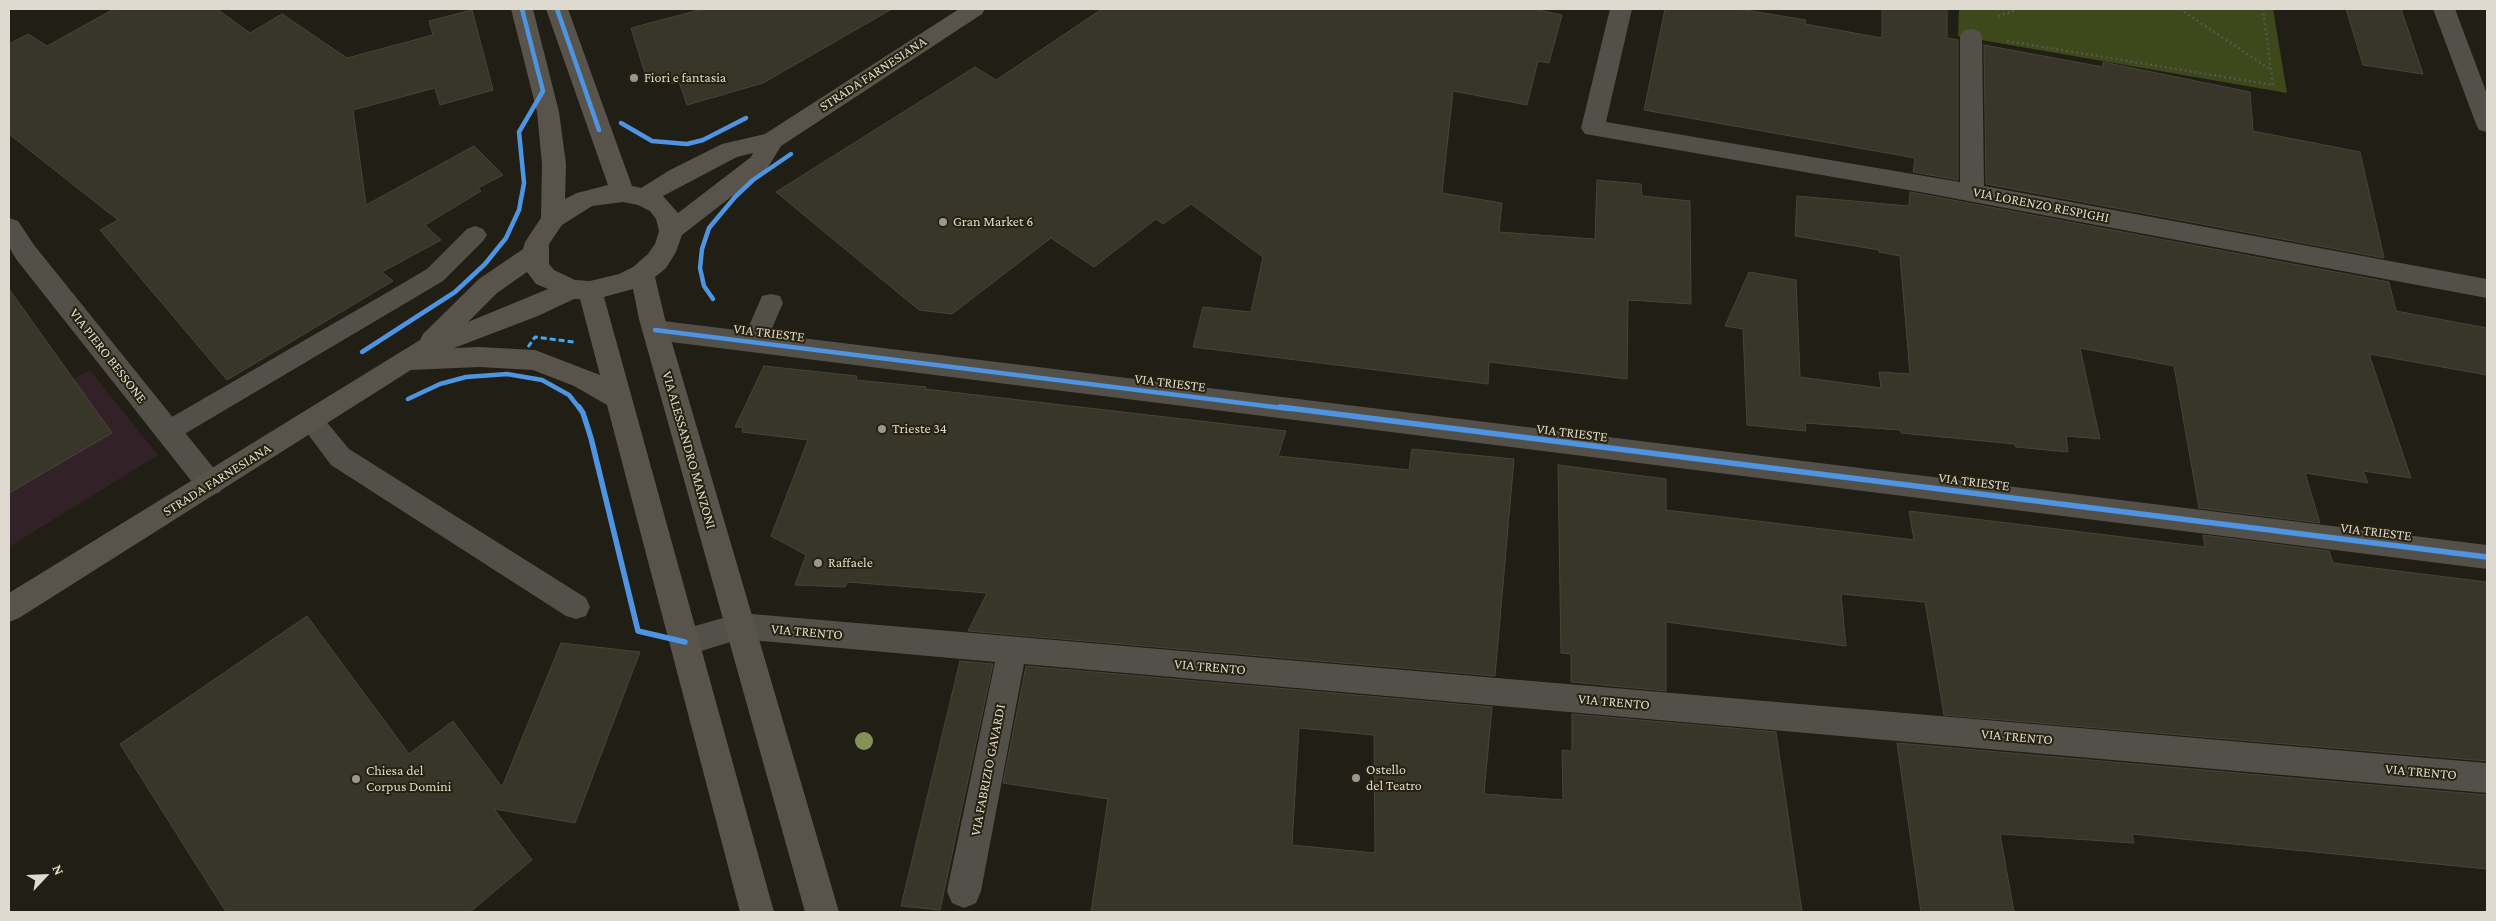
<!DOCTYPE html>
<style>
body{margin:0}
#map{position:relative;width:2496px;height:921px;overflow:hidden;background:#211e15;font-family:"Crimson Pro",serif}
canvas{display:block}
.frame{position:absolute;inset:0;border:10px solid #dedacf;pointer-events:none}
.north{position:absolute;left:20px;top:851px;width:50px;height:50px;-webkit-text-stroke:4px #27210f;paint-order:stroke;rotate:65deg;font-size:14px;font-weight:700;line-height:20px;text-align:center;color:#dedacf}
.north::after{content:'';display:block;margin:auto;width:18px;height:22px;background:#dedacf;clip-path:polygon(50% 0,100% 100%,50% 72%,0 100%)}
</style>
<div id="map">
<canvas width="2496" height="921"></canvas>
<div class="frame"></div>
<div class="north">N</div>
</div>
<script>
const ctx = document.querySelector('canvas').getContext('2d');
ctx.lineJoin = 'round';
function fill(path, color) {
  ctx.fillStyle = color;
  ctx.fill(path, 'evenodd');
}
function shape(rows) {
  const path = new Path2D();
  for (const r of rows) {
    path.moveTo(r[0], r[1]);
    for (let i = 2; i < r.length; i += 2) path.lineTo(r[i], r[i + 1]);
  }
  return path;
}
function strokePath(path, color, width, dash) {
  ctx.strokeStyle = color;
  ctx.lineWidth = width;
  ctx.lineCap = dash ? 'butt' : 'round';
  ctx.setLineDash(dash || []);
  ctx.stroke(path);
}
function label(font, color, halo, rows, align = 'center') {
  ctx.font = font + ' "Crimson Pro",serif';
  ctx.lineWidth = 4;
  ctx.setLineDash([]);
  ctx.textBaseline = 'middle';
  ctx.strokeStyle = halo;
  ctx.fillStyle = color;
  for (const [text, x, y, turn = 0] of rows) {
    ctx.save();
    ctx.translate(x, y);
    ctx.rotate((+turn || 0) * Math.PI / 180);
    ctx.textAlign = isNaN(turn) ? turn : align;
    if (halo) ctx.strokeText(text, 0, 0);
    ctx.fillText(text, 0, 0);
    ctx.restore();
  }
}
const education = shape([
 [90,370,158,455,9,547,9,415]
]);
const green = shape([
 [1959,9,2273,9,2287,93,1958,36]
]);
const building = shape([
 [114,9,217,9,250,33,282,14,347,58,433,35,429,21,472,10,493,90,440,105,435,88,353,110,366,205,474,146,503,175,478,188,481,191,425,225,441,240,382,272,393,281,227,380,100,230,118,220,9,134,9,44,28,34,47,46,114,9],
 [703,9,892,9,763,83,687,105,679,82,670,84,666,76,647,80,631,28,703,9],
 [1102,9,1534,9,1562,15,1549,63,1538,61,1527,105,1453,91,1442,193,1502,203,1499,232,1595,239,1597,180,1641,184,1642,196,1690,201,1691,304,1628,300,1627,379,1489,362,1488,384,1193,347,1203,307,1251,312,1263,257,1191,204,1163,224,1156,219,1094,267,1051,238,952,314,919,310,776,192,975,67,996,80,1102,9],
 [1665,9,1739,9,1806,20,1805,24,1882,38,1882,9,1947,9,1947,38,1958,40,1958,180,1913,172,1915,158,1644,110,1665,9],
 [2346,9,2401,9,2423,74,2363,65,2346,9],
 [1984,45,2103,67,2103,62,2250,92,2253,131,2360,152,2384,258,1986,184,1984,45],
 [1910,192,2389,282,2396,311,2487,328,2487,375,2369,354,2411,478,2363,471,2368,483,2305,473,2320,523,2199,508,2174,366,2080,348,2100,439,2066,436,2068,452,2016,447,2015,444,1901,433,1900,430,1805,423,1806,431,1747,425,1743,329,1725,326,1749,272,1796,280,1800,377,1881,388,1879,372,1910,374,1900,256,1879,252,1879,250,1795,236,1797,196,1909,206,1910,192],
 [9,289,112,433,9,493,9,289],
 [764,366,857,376,856,380,926,387,925,389,1286,431,1278,456,1409,470,1412,449,1514,459,1495,676,968,631,987,593,848,582,845,587,795,585,806,555,771,536,808,440,742,432,743,427,735,427,764,366],
 [1558,465,1666,479,1666,510,1914,540,1909,511,2205,547,2203,535,2329,551,2333,563,2487,582,2487,761,1944,715,1925,602,1841,594,1846,646,1666,622,1666,691,1571,682,1571,654,1561,653,1558,465],
 [307,616,409,754,453,721,502,787,561,643,640,652,575,823,494,809,532,860,470,912,226,912,120,744,307,616],
 [960,661,993,664,940,910,901,906,960,661],
 [1026,666,1492,707,1484,794,1563,800,1562,750,1572,751,1572,714,1776,732,1802,912,1091,912,1108,799,1003,783,1026,666],
 [1299,728,1374,735,1375,853,1292,845,1299,728],
 [1897,743,2487,795,2487,869,2132,834,2134,843,2000,834,2014,912,1921,912,1897,743]
]);
const path = shape([
 [2180,9,2271,70],
 [1998,16,2019,9],
 [2007,41,2273,85,2263,9]
]);
const lane = shape([
 [475,226,483,229,487,235,483,241,443,281,176,439,167,443,158,439,154,432,158,425,388,292,427,269,467,229,475,226],
 [771,294,780,296,783,303,766,342,763,349,754,352,745,349,742,342,759,303,762,296,771,294],
 [311,411,320,414,349,449,586,598,590,607,586,616,576,619,566,616,331,465,298,421,302,414,311,411]
]);
const street = shape([
 [1610,9,1632,9,1606,122,1960,182,1960,36,1963,31,1971,29,1979,31,1982,36,1984,186,2487,279,2487,298,1920,192,1585,134,1581,128,1610,9],
 [2433,9,2455,9,2487,94,2487,132,2479,130,2476,124,2433,9],
 [9,218,18,221,34,245,220,476,224,484,220,492,210,496,200,492,16,259,9,247,9,218],
 [655,320,2487,545,2487,569,655,340,646,337,642,330,646,323,655,320],
 [740,613,2487,763,2487,793,1024,664,981,891,976,903,964,908,952,903,947,891,995,662,740,639,685,656,674,652,670,642,674,632,740,613]
]);
const secondary = shape([
 [511,9,533,9,559,112,566,164,565,199,577,193,608,185,546,9,568,9,632,186,641,188,670,170,722,144,765,134,959,9,985,9,982,14,781,146,767,169,682,235,676,252,666,268,655,277,665,319,839,912,805,912,639,319,633,289,604,297,774,912,740,912,607,405,574,386,533,370,479,367,411,370,19,618,9,622,9,593,420,340,423,334,479,279,523,249,525,242,541,218,542,164,537,112,511,9],
 [753,153,751,157,678,213,663,196,737,157,753,153],
 [623,202,638,205,650,211,656,219,659,231,655,244,648,254,633,267,619,274,590,281,575,280,554,270,549,264,549,244,562,225,592,206,623,202],
 [527,272,536,284,548,289,468,322,497,293,527,272],
 [574,299,580,299,600,375,535,350,479,347,454,348,538,316,574,299]
]);
const quiet = shape([
 [528,347,535,337,574,342]
]);
const cyclewayFar1 = shape([
 [557,9,599,130],
 [621,123,652,141,687,144,703,140,746,118],
 [713,299,704,286,700,268,702,249,709,228,735,197,753,180,791,154],
 [655,330,1290,409],
 [362,352,455,292,485,264,506,238,519,210,524,183,519,132,543,91,522,9],
 [408,399,440,384,466,377,507,374,542,380,569,395,580,409]
]);
const cycleway = shape([
 [579,407,583,413,591,438,638,631,685,642],
 [1280,407,2487,557]
]);
const trees = [
 [864,741]
];
const markers = [
 [634,78,5,"#9c988e"],
 [943,222,5,"#9c988e"],
 [882,429,5,"#9c988e"],
 [818,563,5,"#9c988e"],
 [1356,778,5,"#9c988e"],
 [356,779,5,"#9c988e"]
];
const streetNames = [
 ["STRADA FARNESIANA",873,74,-33],
 ["VIA LORENZO RESPIGHI",2041,205,11],
 ["VIA TRIESTE",769,333,7],
 ["VIA PIERO BESSONE",108,356,52],
 ["VIA TRIESTE",1170,383,7],
 ["VIA TRIESTE",1572,433,7],
 ["VIA ALESSANDRO MANZONI",689,450,74],
 ["STRADA FARNESIANA",217,480,-32],
 ["VIA TRIESTE",1974,482,7],
 ["VIA TRIESTE",2376,532,7],
 ["VIA TRENTO",807,632,5],
 ["VIA TRENTO",1210,667,5],
 ["VIA TRENTO",1614,702,5],
 ["VIA TRENTO",2017,737,5],
 ["VIA FABRIZIO GAVARDI",988,770,-79],
 ["VIA TRENTO",2421,772,5]
];
const poiNames = [
 ["Fiori e fantasia",644,78],
 ["Gran Market 6",953,222],
 ["Trieste 34",892,429],
 ["Raffaele",828,563],
 ["Ostello",1366,770],
 ["del Teatro",1366,786],
 ["Chiesa del",366,771],
 ["Corpus Domini",366,787]
];
fill(education, '#322126');
fill(green, '#3d491a');
fill(building, '#383529');
strokePath(building, '#48443d', 1);
strokePath(path, '#57554e', 2.5, [2, 3]);
fill(lane, '#535049');
fill(street, '#535049');
fill(secondary, '#58534b');
strokePath(quiet, '#3fa9f5', 3, [6, 3]);
strokePath(cyclewayFar1, '#4d94e3', 4.5);
strokePath(cycleway, '#4d94e3', 5.5);
ctx.fillStyle = '#839358';
for (const [x, y] of trees) {
  ctx.beginPath();
  ctx.arc(x, y, 9, 0, 2 * Math.PI);
  ctx.fill();
}
for (const [x, y, r, color] of markers) {
  const dot = new Path2D();
  dot.arc(x, y, r, 0, 2 * Math.PI);
  ctx.fillStyle = color;
  ctx.fill(dot);
  strokePath(dot, '#27210f', 2);
}
label('14px', '#dedacf', '#27210f', streetNames);
label('14px', '#dedacf', '#27210f', poiNames, 'left');
</script>
